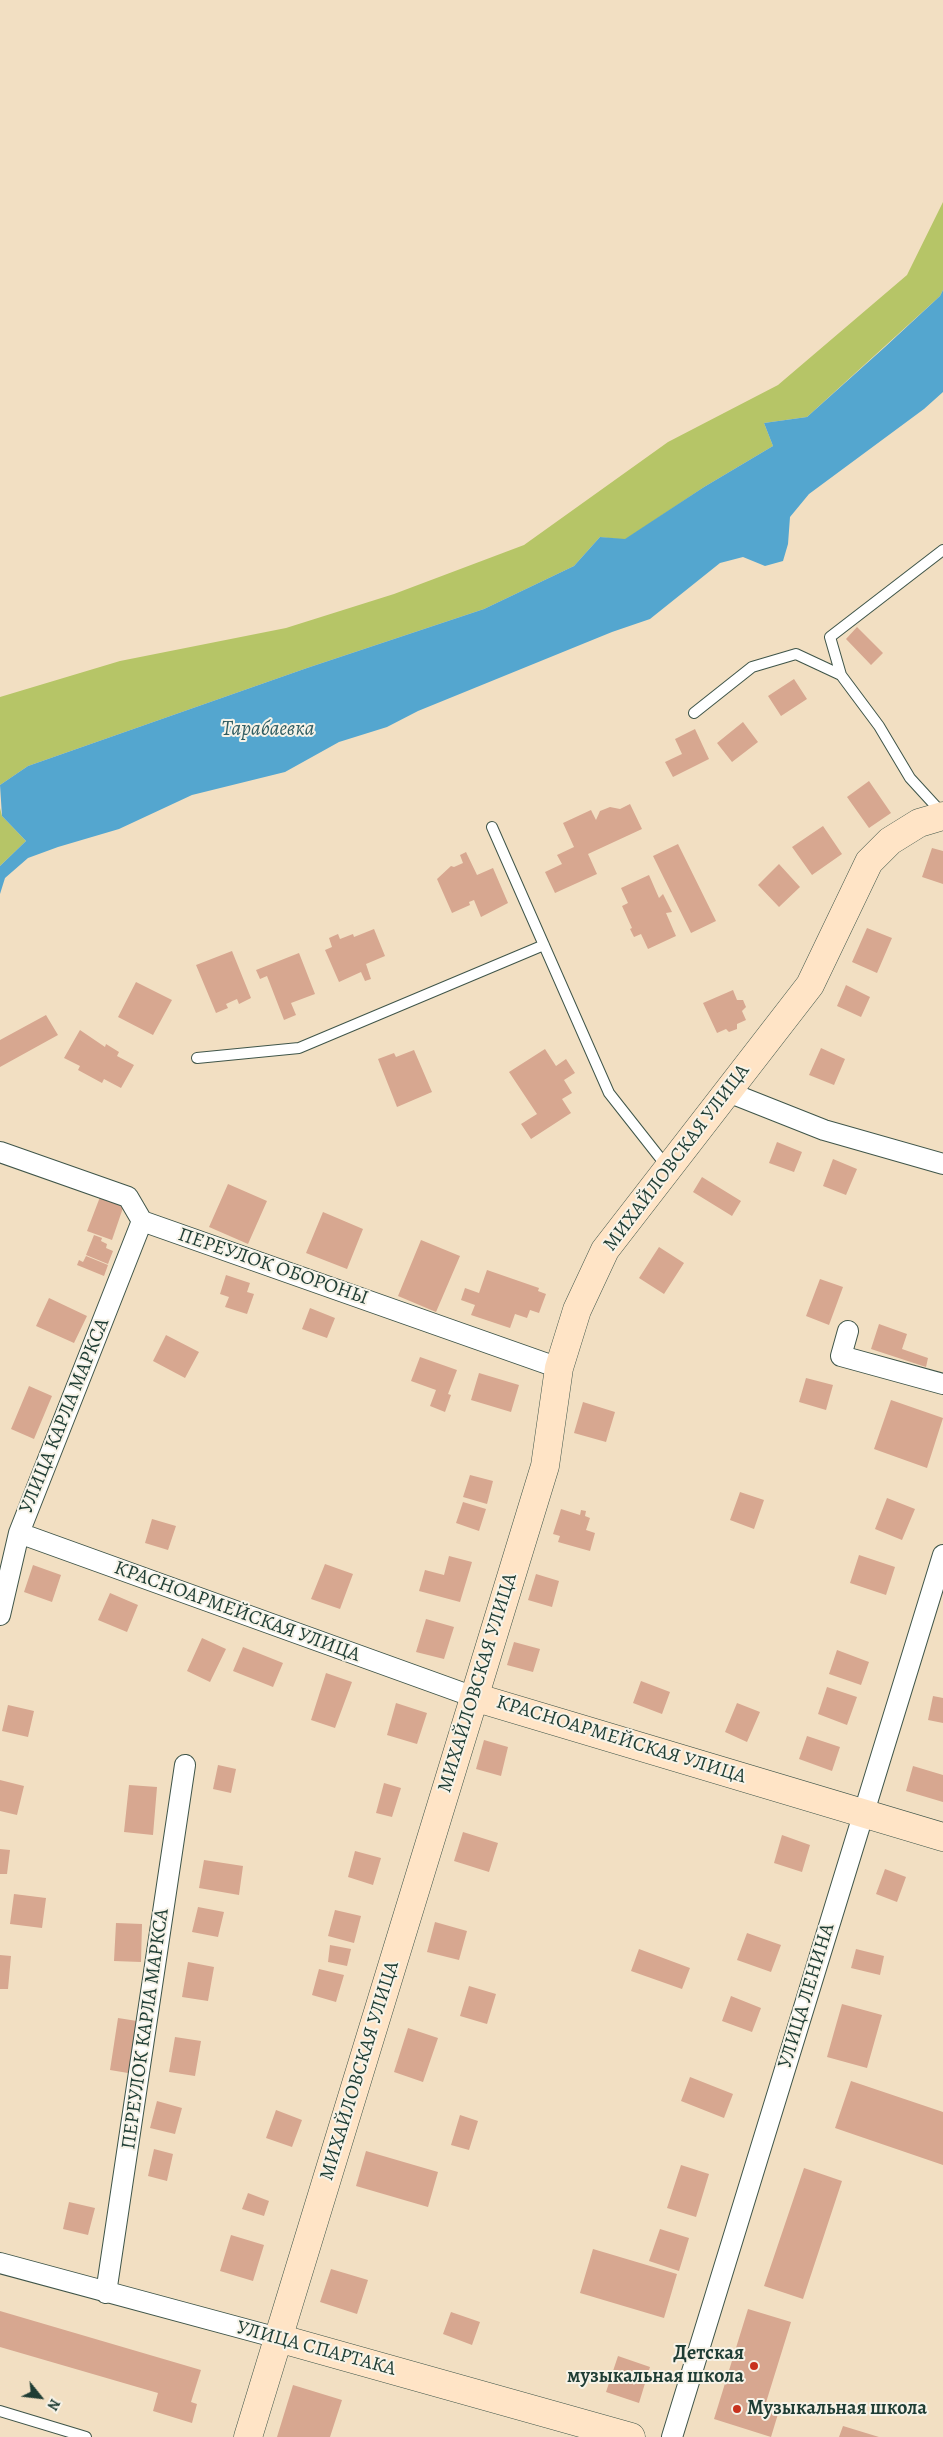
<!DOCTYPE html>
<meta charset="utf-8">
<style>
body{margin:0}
#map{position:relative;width:943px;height:2437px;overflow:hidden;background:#f2dfc2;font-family:Alegreya,serif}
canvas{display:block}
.north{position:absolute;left:15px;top:2372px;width:50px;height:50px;-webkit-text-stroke:4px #f7f3e8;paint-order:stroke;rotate:119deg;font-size:14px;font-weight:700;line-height:20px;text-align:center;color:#1f3d34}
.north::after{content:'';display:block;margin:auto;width:18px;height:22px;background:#1f3d34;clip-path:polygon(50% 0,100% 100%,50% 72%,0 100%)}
</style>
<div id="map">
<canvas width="943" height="2437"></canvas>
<div class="north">N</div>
</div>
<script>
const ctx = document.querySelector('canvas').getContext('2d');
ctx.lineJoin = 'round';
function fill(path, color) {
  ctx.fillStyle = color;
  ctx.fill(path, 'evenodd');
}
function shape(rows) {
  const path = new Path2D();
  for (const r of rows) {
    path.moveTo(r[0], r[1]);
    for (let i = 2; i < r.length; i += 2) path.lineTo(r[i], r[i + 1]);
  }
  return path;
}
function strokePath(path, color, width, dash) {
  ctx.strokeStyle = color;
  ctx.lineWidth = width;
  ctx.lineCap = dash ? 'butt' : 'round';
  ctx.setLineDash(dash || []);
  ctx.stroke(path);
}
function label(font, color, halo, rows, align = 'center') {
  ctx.font = font + ' Alegreya,serif';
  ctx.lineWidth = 4;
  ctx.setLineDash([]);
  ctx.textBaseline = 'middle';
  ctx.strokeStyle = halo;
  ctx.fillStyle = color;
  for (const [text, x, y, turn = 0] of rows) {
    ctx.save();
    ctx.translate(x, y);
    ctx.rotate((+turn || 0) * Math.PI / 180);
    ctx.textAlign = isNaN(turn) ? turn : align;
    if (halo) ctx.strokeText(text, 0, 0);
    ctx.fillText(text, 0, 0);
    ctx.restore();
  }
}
const green = shape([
 [943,202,943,290,940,296,807,417,764,423,773,446,704,487,625,540,600,537,574,566,484,609,307,668,28,766,0,785,0,697,120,661,286,628,394,594,524,545,668,442,778,385,907,275],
 [0,808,2,816,26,841,0,866]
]);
const water = shape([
 [943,290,943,392,924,409,809,494,790,517,788,544,783,561,765,566,743,557,720,563,650,619,612,632,418,711,387,727,339,742,285,772,192,795,119,829,58,847,28,858,5,878,0,894,0,866,26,841,2,816,0,785,28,766,307,668,484,609,574,566,600,537,625,539,704,487,773,446,764,423,807,417,885,347,940,296]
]);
const building = shape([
 [857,627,883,653,871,665,846,639],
 [794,679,807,699,781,716,768,696],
 [743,722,758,742,732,762,717,743],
 [695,729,709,759,673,777,665,762,682,754,675,739],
 [869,781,891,813,869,828,847,797],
 [630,804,642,829,588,854,597,874,555,893,545,872,562,864,557,855,574,847,563,823,591,810,596,820,600,811,610,807,620,809],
 [823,826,842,854,812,875,792,847],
 [678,844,716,921,691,933,653,856],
 [932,848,943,851,943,884,922,877],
 [466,852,477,875,493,868,508,903,481,917,474,900,469,902,470,905,452,913,437,879,451,866,454,867,463,863,460,855],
 [779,864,800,887,779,907,758,885],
 [649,875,659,898,663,894,672,912,666,913,676,936,648,949,641,934,634,937,630,929,632,928,622,906,628,903,621,888],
 [867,928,892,938,877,973,852,962],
 [374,929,385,956,366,964,371,979,365,981,361,972,339,982,325,950,332,947,329,938,338,934,340,939,353,934,354,937],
 [232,951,251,998,239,1004,237,999,226,1004,228,1008,216,1013,196,965],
 [299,953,315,994,291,1003,296,1015,284,1020,267,976,260,979,256,970],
 [136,982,172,1000,153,1035,118,1017],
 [846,985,870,997,861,1017,837,1006],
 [733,990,737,1000,743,1000,746,1007,742,1011,746,1020,737,1024,737,1029,729,1032,726,1029,717,1033,703,1003],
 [46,1015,58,1035,0,1067,0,1040],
 [80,1030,105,1047,106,1044,119,1052,117,1056,134,1065,121,1088,104,1079,102,1083,78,1070,80,1066,64,1058],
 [821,1048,845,1059,834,1085,809,1075],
 [545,1049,556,1066,566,1059,575,1073,564,1080,572,1093,562,1099,571,1113,531,1139,521,1124,537,1114,509,1072],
 [414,1050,432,1092,397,1107,378,1059,394,1053,396,1057],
 [777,1142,802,1152,794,1172,769,1163],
 [833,1159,857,1169,846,1195,823,1186],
 [702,1177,741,1201,732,1216,693,1192],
 [228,1184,267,1201,248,1244,209,1227],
 [100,1197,124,1205,112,1240,87,1231],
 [323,1212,363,1229,347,1269,306,1253],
 [94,1235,102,1238,101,1241,107,1244,106,1248,113,1251,108,1264,86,1255],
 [421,1240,460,1256,436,1312,398,1296],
 [659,1247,684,1263,664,1294,639,1278],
 [86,1256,108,1265,104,1276,77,1265,79,1260,83,1262],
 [487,1270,539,1288,538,1291,546,1294,539,1313,530,1310,527,1318,515,1314,510,1328,471,1315,475,1305,461,1300,465,1288,479,1293],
 [226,1275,250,1283,247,1292,254,1294,247,1314,225,1307,229,1297,220,1294],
 [820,1279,843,1287,829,1325,806,1316],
 [49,1298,87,1316,74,1343,36,1326],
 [310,1308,335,1318,327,1338,302,1329],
 [879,1324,907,1334,902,1349,928,1358,926,1367,871,1349],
 [166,1335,199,1352,185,1378,153,1361],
 [420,1357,457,1370,448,1394,451,1395,445,1412,430,1406,436,1390,411,1381],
 [479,1373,519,1385,511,1412,471,1400],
 [806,1378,833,1385,826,1410,799,1402],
 [29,1386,52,1396,34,1439,11,1429],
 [891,1400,943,1418,927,1468,874,1449],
 [583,1402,615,1412,606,1442,574,1433],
 [470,1475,493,1481,487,1504,463,1497],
 [740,1492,764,1500,754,1529,730,1520],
 [887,1498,915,1509,902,1540,875,1529],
 [463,1502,486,1509,479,1531,456,1523],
 [561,1509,580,1515,581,1510,586,1511,585,1516,590,1518,586,1530,595,1533,590,1551,558,1542,560,1536,553,1534],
 [152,1519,176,1526,168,1550,145,1543],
 [859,1555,895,1567,886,1595,850,1583],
 [449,1556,472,1562,460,1602,419,1591,425,1570,444,1575],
 [325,1564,353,1574,340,1609,311,1599],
 [33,1565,61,1575,52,1602,24,1592],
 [536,1574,559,1581,552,1607,528,1600],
 [110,1593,138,1605,127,1632,98,1620],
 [426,1619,454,1627,444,1659,416,1652],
 [202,1638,226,1649,210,1682,187,1671],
 [514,1642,540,1649,533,1672,507,1665],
 [243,1647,283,1663,273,1687,233,1671],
 [837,1650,869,1662,861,1685,829,1674],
 [326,1673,352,1682,335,1728,311,1720],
 [641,1681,670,1692,662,1714,633,1703],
 [827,1687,857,1697,847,1725,818,1714],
 [933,1696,943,1698,943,1723,928,1720],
 [396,1703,427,1713,417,1744,387,1735],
 [737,1703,760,1712,747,1742,725,1732],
 [8,1705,34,1711,28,1737,2,1731],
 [807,1736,840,1747,832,1771,799,1759],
 [484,1740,508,1747,501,1776,476,1769],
 [218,1765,236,1769,231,1793,213,1789],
 [913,1766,943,1775,943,1802,906,1791],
 [0,1780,24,1786,17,1815,0,1811],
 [384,1783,401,1788,392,1817,376,1813],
 [129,1785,157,1787,153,1835,124,1832],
 [463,1832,498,1843,489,1872,454,1861],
 [782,1835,810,1845,802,1872,774,1863],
 [0,1849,10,1850,7,1874,0,1874],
 [355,1851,381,1858,373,1885,348,1877],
 [204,1860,243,1866,239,1895,199,1888],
 [885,1869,906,1877,897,1902,876,1894],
 [14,1894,46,1898,42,1928,10,1924],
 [198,1907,224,1912,218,1937,192,1932],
 [335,1910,361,1916,354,1943,328,1936],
 [435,1922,467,1931,459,1960,427,1952],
 [116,1923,142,1924,141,1962,114,1961],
 [747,1933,781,1945,771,1972,737,1960],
 [330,1945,351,1949,347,1966,328,1962],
 [639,1949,690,1968,682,1989,631,1971],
 [856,1949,884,1956,880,1975,851,1968],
 [0,1955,11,1956,8,1989,0,1989],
 [188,1962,214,1967,208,2001,182,1997],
 [319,1969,344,1975,336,2002,312,1995],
 [469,1986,496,1994,487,2024,460,2016],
 [731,1996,761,2008,752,2032,722,2021],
 [842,2004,882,2015,867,2068,827,2057],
 [118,2018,137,2021,128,2073,110,2070],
 [408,2028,438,2038,423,2082,394,2072],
 [175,2037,201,2041,195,2076,169,2072],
 [690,2077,733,2094,724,2118,681,2101],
 [851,2081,943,2112,943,2165,835,2128],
 [157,2101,182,2108,175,2134,150,2128],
 [276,2110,302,2120,292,2147,266,2138],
 [460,2115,478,2121,469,2150,451,2145],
 [154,2149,173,2154,167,2181,148,2176],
 [366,2151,438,2172,428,2207,356,2186],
 [681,2165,709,2174,696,2217,667,2208],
 [804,2168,842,2181,803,2299,764,2286],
 [248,2193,269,2201,264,2216,242,2209],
 [69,2202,95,2208,88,2235,63,2229],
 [660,2229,689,2238,679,2271,649,2261],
 [231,2235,264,2245,253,2281,220,2271],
 [593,2249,677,2274,664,2318,580,2293],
 [331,2269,368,2280,357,2314,320,2302],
 [748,2309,791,2322,764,2409,778,2414,771,2437,714,2419],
 [0,2311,201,2370,191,2402,197,2404,192,2423,153,2411,158,2393,0,2347],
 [451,2312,480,2322,472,2345,443,2334],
 [618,2356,650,2367,639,2403,606,2392],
 [293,2385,342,2400,330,2437,277,2437],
 [843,2426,879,2437,839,2437]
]);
const lane = shape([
 [841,675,830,637,943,550],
 [694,713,752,667,796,654,841,675,879,726,910,778,942,813],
 [492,827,609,1093,668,1168],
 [197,1058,299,1048,544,945],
 [0,2411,86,2437]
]);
const street = shape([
 [728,1092,824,1130,943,1164],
 [0,1152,128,1197,142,1221,559,1368],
 [848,1331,841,1356,943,1384],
 [19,1533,474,1697],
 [0,1615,19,1533,142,1221],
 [0,2263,278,2338],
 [106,2293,185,1765],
 [672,2437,943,1555]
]);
const secondary = shape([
 [474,1697,943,1837],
 [278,2338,631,2437],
 [248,2437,545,1466,559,1368,577,1310,605,1250,810,985,869,862,890,841,919,823,943,816]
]);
const markers = [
 [754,2366,5,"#c8321e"],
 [737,2409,5,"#c8321e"]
];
const streetNames = [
 ["МИХАЙЛОВСКАЯ УЛИЦА",677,1158,-53],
 ["ПЕРЕУЛОК ОБОРОНЫ",273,1267,19],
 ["УЛИЦА КАРЛА МАРКСА",65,1416,-68],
 ["КРАСНОАРМЕЙСКАЯ УЛИЦА",237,1612,20],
 ["МИХАЙЛОВСКАЯ УЛИЦА",478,1683,-73],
 ["КРАСНОАРМЕЙСКАЯ УЛИЦА",621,1740,17],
 ["УЛИЦА ЛЕНИНА",807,1996,-73],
 ["ПЕРЕУЛОК КАРЛА МАРКСА",146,2029,-82],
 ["МИХАЙЛОВСКАЯ УЛИЦА",360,2071,-73],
 ["УЛИЦА СПАРТАКА",316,2349,15]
];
const poiNames = [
 ["Детская",744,2354],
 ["музыкальная школа",744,2377],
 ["Музыкальная школа",747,2409,"left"]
];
const waterNames = [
 ["Тарабаевка",268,730]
];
fill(green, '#b6c567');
fill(water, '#54a6cf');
fill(building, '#d7a790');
strokePath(lane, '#3f5549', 12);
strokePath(street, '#3f5549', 22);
strokePath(secondary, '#3f5549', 29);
strokePath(lane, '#fff', 10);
strokePath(street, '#fff', 20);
strokePath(secondary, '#ffe4c6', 28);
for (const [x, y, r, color] of markers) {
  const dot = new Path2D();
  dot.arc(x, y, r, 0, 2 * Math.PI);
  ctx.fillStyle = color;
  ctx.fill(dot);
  strokePath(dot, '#f7f3e8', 2);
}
label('20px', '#1f3d34', '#f7f3e8', streetNames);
label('bold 20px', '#1f3d34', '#f7f3e8', poiNames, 'right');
label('italic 21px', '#2f5c62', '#f7f3e8', waterNames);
</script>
